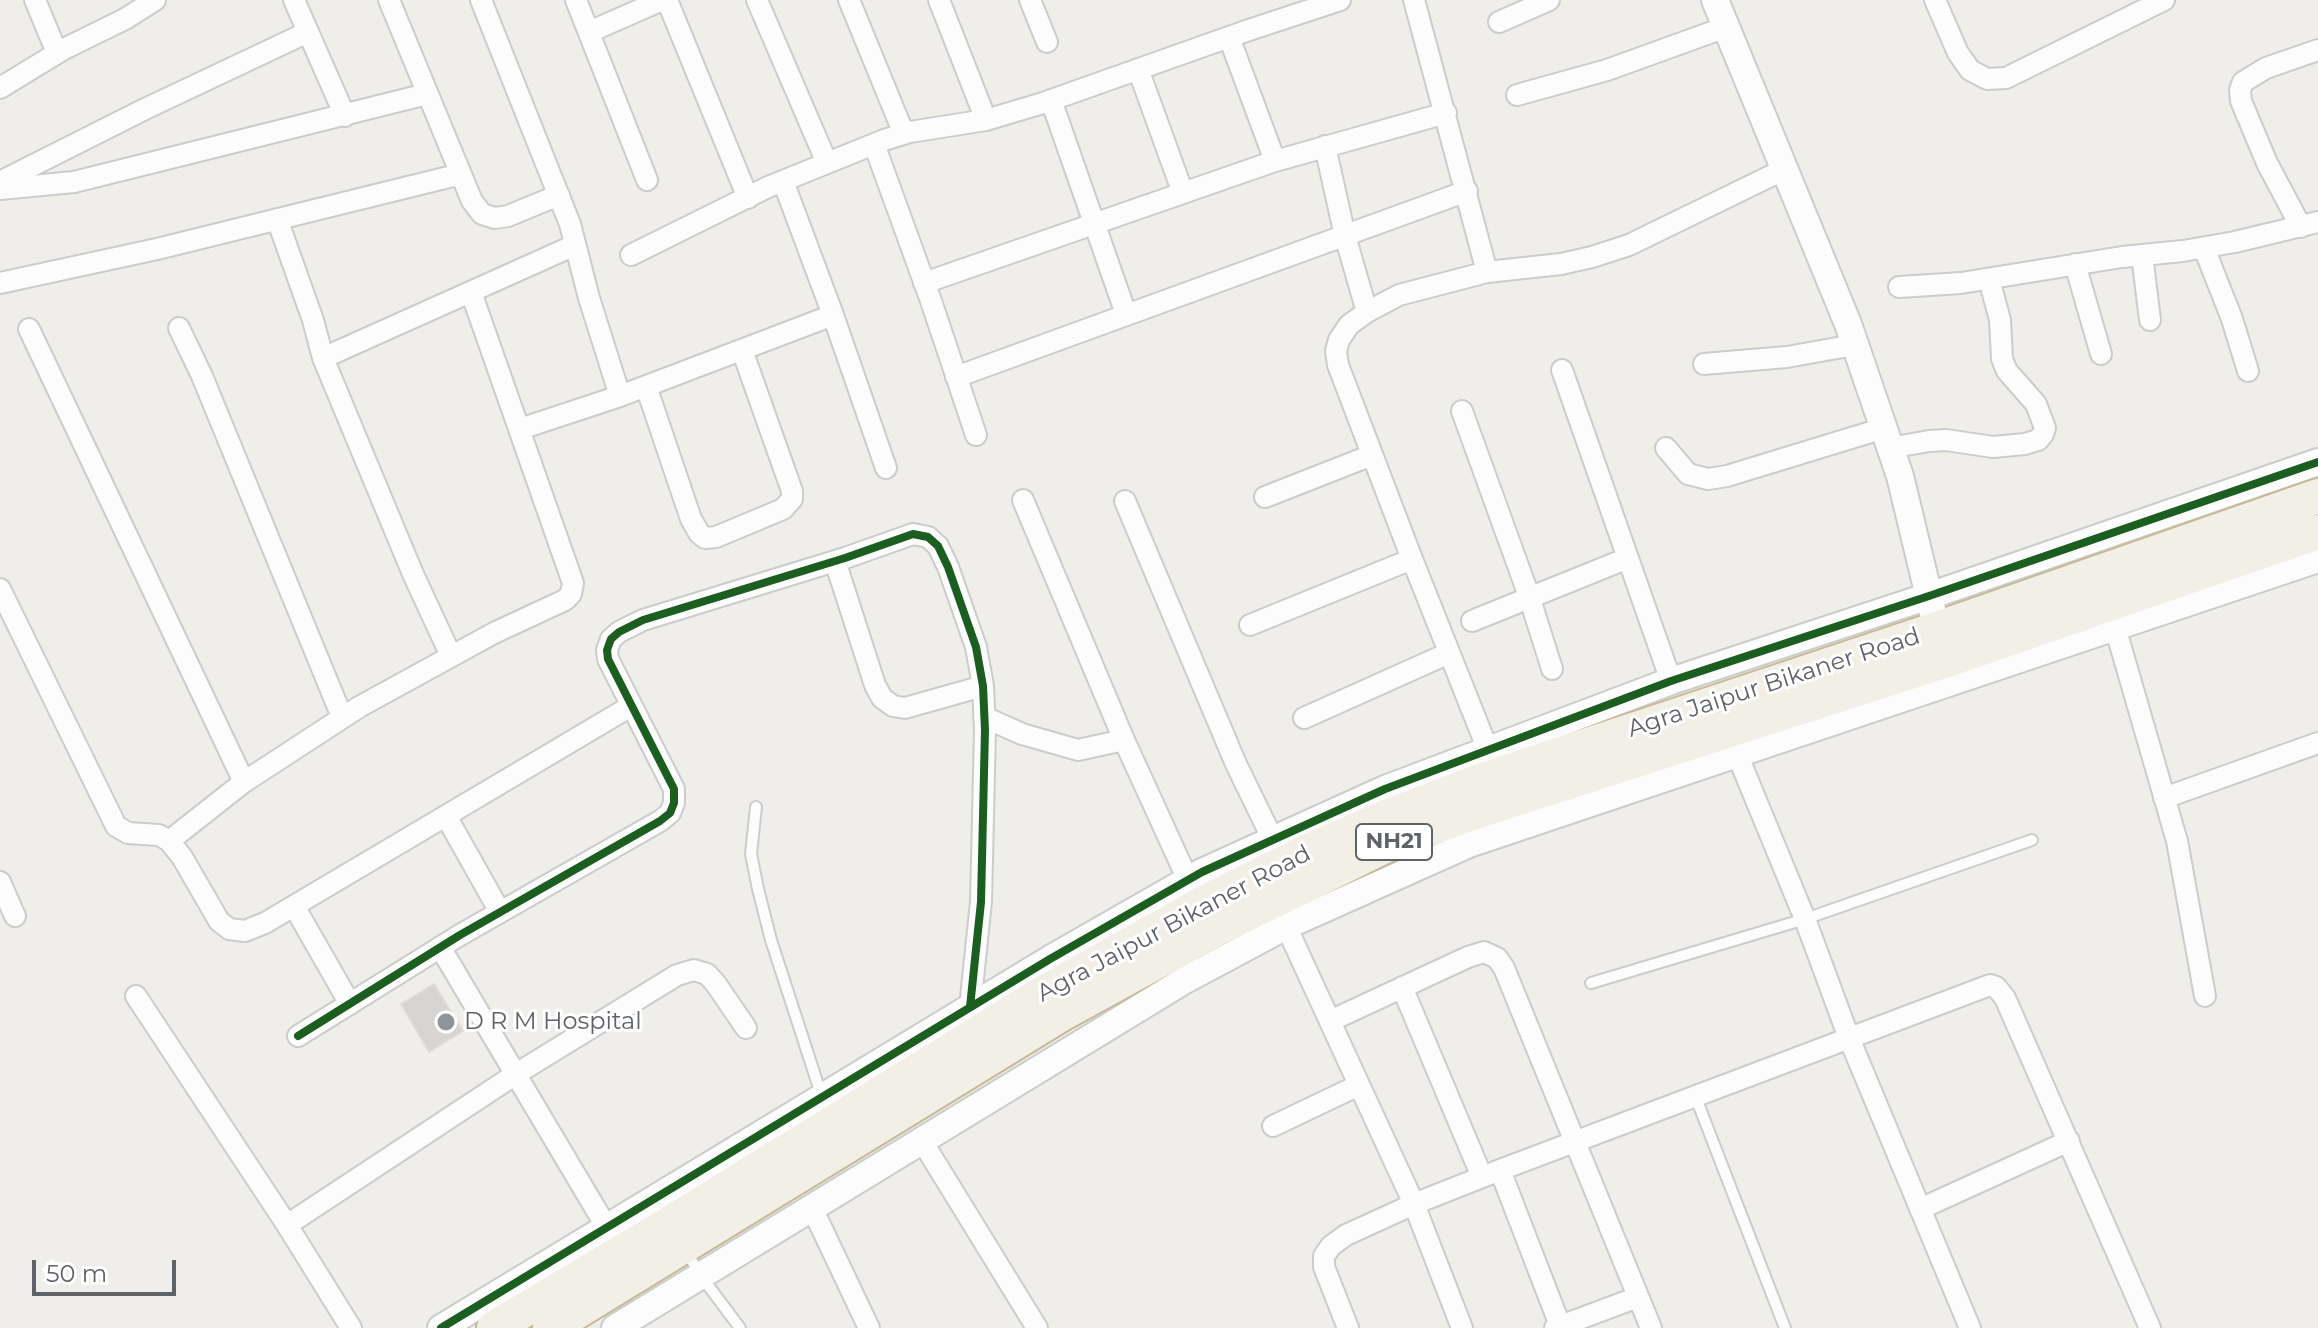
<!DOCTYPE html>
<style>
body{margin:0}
#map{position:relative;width:2318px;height:1328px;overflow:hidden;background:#efeeea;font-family:Montserrat,sans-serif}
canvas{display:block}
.scale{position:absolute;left:32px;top:1260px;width:144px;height:36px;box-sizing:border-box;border:4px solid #5f6368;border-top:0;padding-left:10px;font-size:24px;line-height:28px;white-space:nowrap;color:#5f6368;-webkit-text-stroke:6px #fff;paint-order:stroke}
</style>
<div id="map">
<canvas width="2318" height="1328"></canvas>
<div class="scale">50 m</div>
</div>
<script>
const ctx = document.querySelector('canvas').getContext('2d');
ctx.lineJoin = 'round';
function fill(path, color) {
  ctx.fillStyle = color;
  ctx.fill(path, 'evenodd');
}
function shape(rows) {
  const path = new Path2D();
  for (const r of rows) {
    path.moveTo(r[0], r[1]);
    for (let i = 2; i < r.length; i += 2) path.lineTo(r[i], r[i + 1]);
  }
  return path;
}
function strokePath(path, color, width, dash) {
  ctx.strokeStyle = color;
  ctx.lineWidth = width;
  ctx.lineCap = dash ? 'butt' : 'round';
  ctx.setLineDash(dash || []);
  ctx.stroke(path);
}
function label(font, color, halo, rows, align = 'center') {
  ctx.font = font + ' Montserrat,sans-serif';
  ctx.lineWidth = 6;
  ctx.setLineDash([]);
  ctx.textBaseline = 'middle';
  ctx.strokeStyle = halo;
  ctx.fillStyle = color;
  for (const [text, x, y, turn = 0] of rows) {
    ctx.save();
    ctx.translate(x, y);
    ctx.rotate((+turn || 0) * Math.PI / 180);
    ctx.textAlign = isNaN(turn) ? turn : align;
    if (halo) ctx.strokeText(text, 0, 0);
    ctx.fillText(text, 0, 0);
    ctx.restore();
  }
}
const building = shape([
 [434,984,463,1031,429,1052,401,1004,434,984]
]);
const service = shape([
 [756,807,751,854,758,889,771,940,821,1094],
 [1591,983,1805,919,2032,840],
 [1696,1098,1785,1328],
 [685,1249,701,1276,740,1328]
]);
const minor = shape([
 [35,0,57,53],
 [294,0,345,116],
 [389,0,472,201,482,214,495,218,508,216,559,195],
 [481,0,570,224,589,298,620,396],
 [576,0,647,180],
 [667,0,748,198],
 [757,0,827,163],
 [849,0,904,134],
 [939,0,986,120],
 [1030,0,1047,42],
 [1414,0,1487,272],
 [1935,0,1958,53,1970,70,1987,79,2006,78,2164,0],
 [1499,22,1549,0],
 [589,32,662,0],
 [1229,37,1275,161],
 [1138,69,1183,193],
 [0,88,64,49,125,19,155,0],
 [1517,95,1607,70,1726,27],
 [1051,100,1126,314],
 [874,144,931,301,976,435],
 [1325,146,1345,236,1367,312],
 [783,181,833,315,886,468],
 [0,182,145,109,308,32],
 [0,189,74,182,427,94],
 [277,219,313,320,323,358,413,574,451,656],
 [2301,227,2267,163,2241,101,2240,90,2243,82,2266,68,2318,50],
 [2204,248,2232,319,2248,371],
 [631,255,768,187,884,140,910,132,986,120,1043,103,1246,31,1340,0],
 [2142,255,2150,320],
 [2075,264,2101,354],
 [0,283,157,249,461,174],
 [924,283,1275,161,1446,113],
 [1899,287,1961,283,2122,257,2183,251,2235,242,2318,222],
 [179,328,202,376,342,717],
 [29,329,244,782],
 [323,358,575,245],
 [1704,364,1787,357,1854,345],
 [1562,370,1671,681],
 [956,377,1467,191],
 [646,386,691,519,699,533,705,538,716,537,783,509,792,499,792,491,742,350],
 [1462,411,1529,596,1552,669],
 [520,429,620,396,833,315],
 [1666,448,1688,474,1708,479,1727,476,1884,428],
 [1890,448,1929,441,1946,440,1993,447,2025,444,2038,440,2043,434,2045,428,2036,404,2007,371,2002,359,2000,320,1989,279],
 [1265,497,1372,455],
 [1023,500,1124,740,1188,880],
 [1125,501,1236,764,1273,840],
 [835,561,875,685,882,698,893,706,905,708,983,686],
 [0,589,116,826,128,833,159,835,169,841,182,857,219,921,229,929,245,931,265,923,631,706],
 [1472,621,1628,558],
 [1250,625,1412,559],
 [2115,627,2177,841,2205,996],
 [984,717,1022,734,1078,750,1124,740],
 [1304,718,1449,653],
 [1488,750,1412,559,1338,365,1336,351,1339,340,1349,325,1367,312,1399,295,1487,272,1561,264,1592,257,1629,245,1785,169],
 [1737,754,1805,919,1849,1038,1970,1328],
 [2164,798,2318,743],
 [446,816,500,912],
 [169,841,244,782,359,707,494,633,565,600,571,594,573,583,471,292],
 [0,882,15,916],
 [294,906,350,1004],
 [1286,926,1414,1204,1462,1328],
 [440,947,607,1228],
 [1402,987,1482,1177],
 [136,996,287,1225,351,1328],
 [1330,1021,1468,957,1484,952,1497,958,1504,968,1651,1328],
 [298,1036,460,935,660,821,670,813,674,803,674,789,608,659,607,650,611,639,619,632,643,620,845,558,913,534,928,537,938,546,948,567,976,647,983,686,985,730,981,902,970,1007],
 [1273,1126,1359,1085],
 [922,1141,1037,1328],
 [1500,1170,1561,1328],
 [812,1208,869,1328],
 [1920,1209,2069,1141],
 [287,1225,516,1074,677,975,694,970,707,974,716,984,746,1028],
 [1348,1328,1324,1267,1324,1256,1331,1246,1346,1235,1414,1204,1500,1170,1990,985,1996,987,2005,998,2150,1328],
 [1555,1328,1638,1297]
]);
const tertiary = shape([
 [1715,0,1848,324,1900,476,1933,613],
 [441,1328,1050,959,1202,872,1385,789,1671,681,1929,596,2318,462],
 [615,1328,1185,980,1286,926,1469,844,2318,559]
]);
const trunk = shape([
 [494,1328,662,1228,1043,993,1207,901,1306,852,1388,816,1471,784,1937,629,2318,496],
 [550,1328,1063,1013,1218,928,1393,842,1472,813,1947,660,2318,532]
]);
const cycleway = shape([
 [298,1036,460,935,660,821,670,813,674,803,674,789,608,659,607,650,611,639,619,632,643,620,845,558,913,534,928,537,938,546,948,567,976,647,983,686,985,730,981,902,970,1007],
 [441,1328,1050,959,1202,872,1385,789,1671,681,1929,596,2318,462]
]);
const markers = [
 [446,1022,10,"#919496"]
];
const shields = [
 [1394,842,76]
];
const shieldNames = [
 ["NH21",1394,842]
];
const streetNames = [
 ["Agra Jaipur Bikaner Road",1774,683,-18],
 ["Agra Jaipur Bikaner Road",1174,924,-28]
];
const poiNames = [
 ["D R M Hospital",464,1022]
];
fill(building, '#d6d5d3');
strokePath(building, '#deddd9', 2);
strokePath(service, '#cbcccc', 14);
strokePath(minor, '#cbcccc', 24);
strokePath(tertiary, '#cbcccc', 30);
strokePath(trunk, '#c8b996', 38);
strokePath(service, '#fdfcfc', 10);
strokePath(minor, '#fdfcfc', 20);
strokePath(tertiary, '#fdfcfc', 26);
strokePath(trunk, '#f2f0e6', 34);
strokePath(cycleway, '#1b5e20', 8);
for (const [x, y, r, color] of markers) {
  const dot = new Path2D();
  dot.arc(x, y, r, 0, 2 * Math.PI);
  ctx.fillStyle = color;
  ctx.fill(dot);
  strokePath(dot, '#fff', 3);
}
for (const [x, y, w] of shields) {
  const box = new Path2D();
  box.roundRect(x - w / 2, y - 18, w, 36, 6);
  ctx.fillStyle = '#fff';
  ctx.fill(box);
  strokePath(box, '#5f6368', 2);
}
label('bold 22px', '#5f6368', null, shieldNames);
label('24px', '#5f6368', '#fff', streetNames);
label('24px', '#5f6368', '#fff', poiNames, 'left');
</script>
